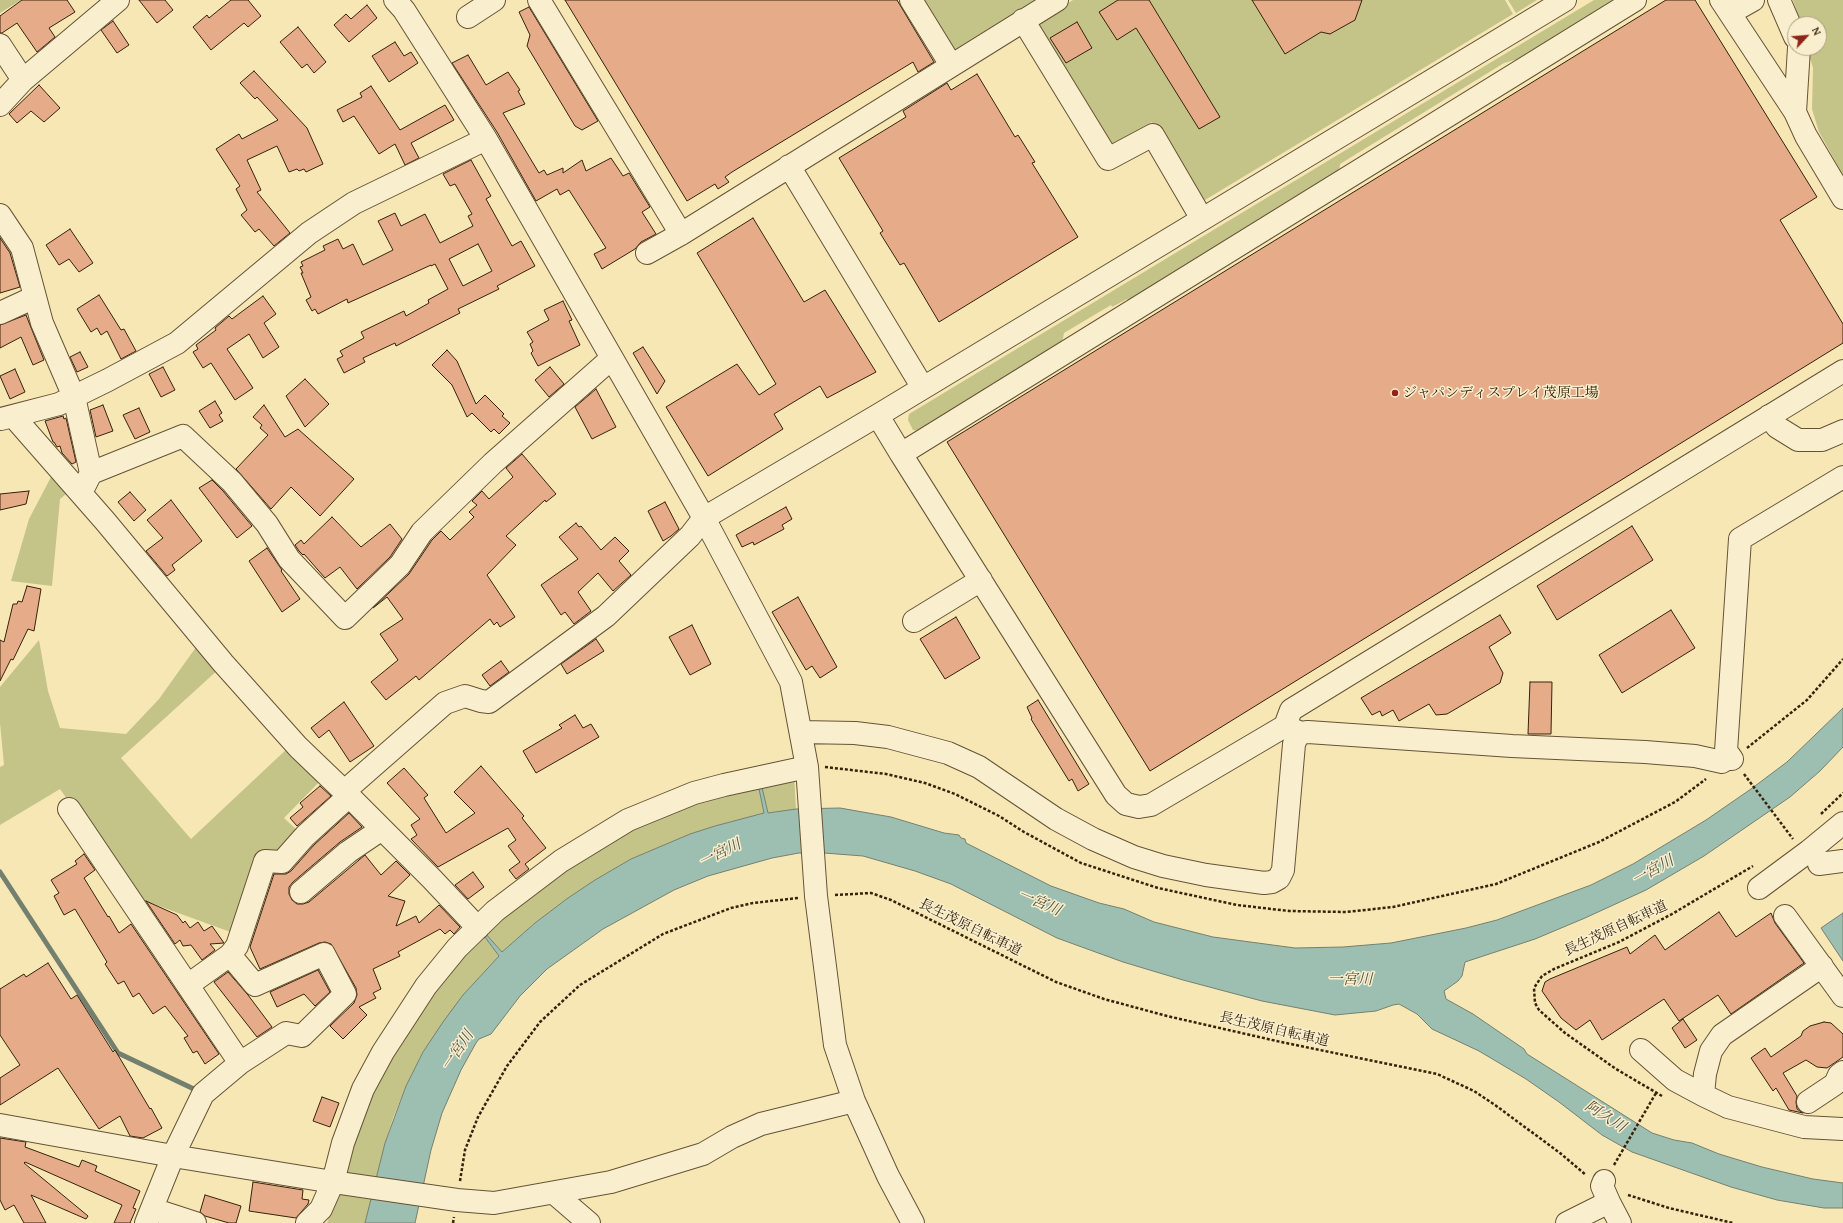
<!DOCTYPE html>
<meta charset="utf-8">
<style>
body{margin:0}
#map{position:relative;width:1843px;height:1223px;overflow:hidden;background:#f6e7b5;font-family:"Gentium Book Plus",serif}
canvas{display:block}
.north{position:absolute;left:1787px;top:16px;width:40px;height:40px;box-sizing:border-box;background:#f9efcf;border:1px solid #ab9d81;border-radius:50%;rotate:64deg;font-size:11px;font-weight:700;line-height:16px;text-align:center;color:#36220b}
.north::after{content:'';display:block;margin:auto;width:14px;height:18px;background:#8f2418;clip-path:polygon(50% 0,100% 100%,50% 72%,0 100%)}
</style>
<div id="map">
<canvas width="1843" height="1223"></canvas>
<div class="north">N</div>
</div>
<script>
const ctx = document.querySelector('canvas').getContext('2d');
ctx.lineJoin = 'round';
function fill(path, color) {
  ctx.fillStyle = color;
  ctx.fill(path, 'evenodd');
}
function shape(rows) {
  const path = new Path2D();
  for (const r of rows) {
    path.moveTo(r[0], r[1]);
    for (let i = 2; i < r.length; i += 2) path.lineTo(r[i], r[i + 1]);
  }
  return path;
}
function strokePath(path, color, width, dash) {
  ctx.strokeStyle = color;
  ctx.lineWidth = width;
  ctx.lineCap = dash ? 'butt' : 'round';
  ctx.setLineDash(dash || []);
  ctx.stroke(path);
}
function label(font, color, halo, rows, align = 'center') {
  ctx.font = font + ' "Gentium Book Plus","Noto Serif JP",serif';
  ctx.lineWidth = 3;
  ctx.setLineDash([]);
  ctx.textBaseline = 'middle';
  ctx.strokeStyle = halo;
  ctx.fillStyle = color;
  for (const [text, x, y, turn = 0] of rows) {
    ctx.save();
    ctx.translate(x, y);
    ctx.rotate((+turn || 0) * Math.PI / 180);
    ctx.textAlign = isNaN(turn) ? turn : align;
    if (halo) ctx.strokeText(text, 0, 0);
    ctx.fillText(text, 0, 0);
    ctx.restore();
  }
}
const green = shape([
 [0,0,21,0,0,13],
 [924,0,1039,0,956,53],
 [1073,0,1505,0,1513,14,1200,203,1152,122,1108,146,1034,24],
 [1508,0,1537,0,1516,13],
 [1594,0,1620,0,1529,56,1504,63,1340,164,1339,174,1130,303,1127,299,1112,307,1111,305,1064,333,1062,343,968,399,969,402,922,432,913,430,908,420,909,414],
 [1793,0,1843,0,1843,175,1819,132,1812,109,1813,68,1807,48,1819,48,1819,24,1801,24],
 [56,474,71,490,60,499,52,586,11,581,29,519,51,477],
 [39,640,48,691,60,728,126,734,159,699,199,643,220,668,121,758,191,839,290,746,323,778,284,818,300,833,280,857,236,934,137,898,60,789,0,825,0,767,4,765,0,723,0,687],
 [794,774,796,809,768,813,761,783],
 [758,784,764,813,715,826,690,834,631,859,595,880,568,898,535,923,502,952,484,932,514,901,652,815],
 [482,933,499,956,463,995,423,1052,406,1086,393,1118,385,1143,376,1183,342,1177,367,1091,400,1034],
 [340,1188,373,1193,365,1223,327,1223]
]);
const water = shape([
 [1843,708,1843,747,1820,771,1790,797,1704,856,1646,890,1585,918,1535,939,1465,962,1462,976,1458,981,1444,991,1446,999,1473,1014,1524,1049,1527,1054,1652,1133,1674,1140,1692,1143,1719,1154,1762,1167,1813,1179,1843,1183,1843,1208,1824,1208,1777,1200,1731,1187,1632,1152,1602,1135,1559,1102,1526,1079,1479,1051,1432,1029,1417,1014,1399,1004,1393,1005,1376,1011,1335,1015,1262,1001,1183,980,1123,962,1057,938,951,884,915,871,863,856,824,853,799,853,772,858,708,876,674,890,603,929,547,969,520,996,491,1034,479,1039,476,1043,461,1070,442,1113,431,1150,415,1223,365,1223,385,1143,406,1086,423,1052,443,1022,463,995,499,956,482,933,484,932,502,952,535,923,568,898,595,880,631,859,690,834,715,826,764,813,758,784,761,783,768,813,796,809,840,808,891,817,944,833,959,835,961,838,965,839,966,843,1051,886,1099,903,1124,909,1154,922,1213,937,1295,948,1343,947,1391,943,1466,928,1497,920,1591,885,1633,864,1706,820,1751,789,1787,762,1843,708],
 [1843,913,1843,961,1821,928,1843,913]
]);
const stream = shape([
 [0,872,118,1053,196,1090]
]);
const building = shape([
 [22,0,67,0,75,12,49,28,55,37,37,52,17,23,2,33,0,33,0,16,22,0],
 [139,0,165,0,173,10,157,23,139,0],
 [231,0,248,0,261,16,248,27,244,23,211,50,193,27,207,15,209,18,231,0],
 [565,0,897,0,934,62,918,72,913,62,732,172,725,177,729,182,718,189,715,184,687,201,565,0],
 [1118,0,1149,0,1220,117,1199,129,1136,28,1117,40,1099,12,1118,0],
 [1252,0,1362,0,1355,20,1330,34,1321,32,1285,54,1252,0],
 [1666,0,1695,0,1817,197,1780,220,1843,324,1843,343,1150,771,947,442,1666,0],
 [367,5,377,18,349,42,334,25,346,14,351,19,367,5],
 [529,7,598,121,582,130,575,126,527,46,530,35,519,12,529,7],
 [113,21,129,45,117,53,101,30,113,21],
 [1077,22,1092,48,1066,63,1050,38,1077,22],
 [298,27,326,62,314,73,307,64,302,68,280,42,298,27],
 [395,42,404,56,411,52,418,63,389,82,372,56,395,42],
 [468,55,486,85,508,72,520,90,518,91,525,104,503,113,539,173,544,170,547,175,563,168,563,173,582,160,586,171,611,158,623,176,629,173,650,207,642,212,656,234,641,242,635,249,602,269,594,254,606,248,569,190,560,195,557,189,536,201,497,132,452,63,468,55],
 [254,71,307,128,323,164,306,172,304,169,299,171,297,169,289,172,277,146,247,160,261,190,257,192,290,233,274,246,259,229,255,232,241,215,247,210,236,189,240,186,216,149,239,134,242,139,278,120,257,97,255,99,240,83,254,71],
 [977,74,1015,137,1018,135,1035,162,1032,163,1078,237,939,322,904,263,900,265,880,233,883,231,839,158,906,117,903,111,947,83,951,90,977,74],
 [39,85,60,108,44,122,31,111,17,123,9,114,39,85],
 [371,86,400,130,445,105,454,120,411,143,419,158,405,165,395,144,379,154,354,116,343,122,337,110,362,97,360,93,371,86],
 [471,160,491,196,486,199,512,246,521,241,535,266,497,286,499,289,458,309,460,313,396,346,395,343,363,358,365,362,344,373,337,359,343,356,340,351,364,338,361,332,404,311,406,316,429,303,428,300,448,289,435,264,431,266,431,265,348,303,347,299,318,314,315,309,312,311,306,300,311,297,301,273,303,273,300,267,303,266,301,262,325,250,323,246,338,239,343,249,353,244,363,265,393,250,378,221,395,213,401,226,425,214,440,243,473,226,468,216,472,214,455,184,450,186,443,174,471,160],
 [478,244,492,271,463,286,449,259,478,244],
 [753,218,804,302,825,290,876,372,827,398,820,386,774,414,783,429,708,476,666,407,737,364,759,395,776,384,697,253,753,218],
 [70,229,93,263,79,272,69,259,59,265,46,245,70,229],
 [0,238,10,253,20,287,0,293,0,238],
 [99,295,121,330,124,329,136,351,121,359,107,331,101,335,97,328,91,332,77,309,99,295],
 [263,296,276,314,264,323,279,347,263,358,249,334,227,349,253,388,235,400,211,363,203,368,193,352,198,349,196,345,216,330,215,328,229,316,232,319,263,296],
 [563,301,572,320,569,321,580,345,538,366,531,353,533,351,530,344,533,342,527,332,549,320,544,310,563,301],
 [26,315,44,360,33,365,21,337,0,348,0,325,26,315],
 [643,347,665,381,657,394,633,353,643,347],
 [447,350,457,361,476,404,485,395,504,414,502,416,510,423,499,434,494,429,491,432,472,413,467,417,452,385,432,365,447,350],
 [80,352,88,367,77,372,70,357,80,352],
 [163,367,175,390,161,397,149,374,163,367],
 [550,367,564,384,549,397,535,380,550,367],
 [15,369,25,392,10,399,0,376,15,369],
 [305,379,329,404,305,427,286,396,305,379],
 [596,389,616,427,592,439,575,407,596,389],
 [215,401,222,413,219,415,223,421,210,428,199,411,215,401],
 [103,405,113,431,96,437,90,410,103,405],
 [264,405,285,437,298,429,354,479,320,516,291,487,271,509,236,469,268,435,260,428,262,425,253,417,264,405],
 [139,408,150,432,135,439,123,415,139,408],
 [63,416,64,419,66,418,76,462,72,464,62,453,60,446,57,447,54,442,53,442,45,421,63,416],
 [522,454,556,494,546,502,545,500,506,536,516,545,487,575,515,617,500,627,497,622,494,625,490,619,419,680,416,676,386,700,371,682,398,660,380,634,403,619,387,597,373,608,409,574,432,540,441,531,450,540,474,517,469,512,477,505,472,501,482,491,489,499,513,477,506,468,522,454],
 [212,480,223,491,252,526,237,538,199,488,212,480],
 [29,491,26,504,0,510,0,494,29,491],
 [130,492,146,510,134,521,118,502,130,492],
 [171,500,202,541,172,565,175,570,167,576,146,551,163,538,147,520,171,500],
 [665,502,679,529,671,536,663,541,648,511,665,502],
 [786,507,792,519,782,525,784,529,754,545,753,542,742,547,736,535,786,507],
 [332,517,361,547,390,524,402,539,390,557,357,589,340,567,325,578,304,554,303,555,299,551,295,545,301,540,304,544,332,517],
 [576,523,579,527,581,526,601,550,615,537,629,551,619,561,631,575,613,591,598,573,578,592,591,611,574,624,565,612,561,615,541,585,578,559,559,537,576,523],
 [1632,526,1653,560,1557,620,1537,586,1632,526],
 [267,548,282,570,281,571,300,599,282,612,249,561,267,548],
 [27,586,41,589,34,631,28,629,13,660,11,659,0,681,0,640,4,642,13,604,17,604,18,601,22,602,27,586],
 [798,597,837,667,820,678,812,666,806,670,772,612,798,597],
 [1671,610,1695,648,1622,693,1599,655,1671,610],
 [1500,615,1511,633,1489,647,1503,673,1500,683,1447,714,1436,715,1429,704,1399,721,1393,710,1382,716,1380,711,1372,715,1361,698,1500,615],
 [956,617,980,658,945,679,920,639,956,617],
 [692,625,711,664,690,675,669,637,692,625],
 [596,639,604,651,567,674,561,664,596,639],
 [501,661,509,672,490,686,482,675,501,661],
 [1530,682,1552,682,1551,734,1528,734,1530,682],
 [1038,700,1089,784,1078,791,1072,779,1069,781,1031,719,1032,718,1027,707,1038,700],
 [344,702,374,746,350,762,329,730,319,738,311,728,344,702],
 [575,715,583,728,591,724,599,737,536,773,523,751,562,728,559,725,575,715],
 [481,766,524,816,522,818,546,848,525,864,529,869,516,879,509,870,520,862,508,846,516,840,508,828,438,867,411,839,417,835,411,825,420,819,387,783,404,768,428,795,424,798,446,833,475,813,454,792,481,766],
 [320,786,331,796,297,826,290,818,303,807,300,803,320,786],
 [349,813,362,827,340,842,293,882,289,887,289,894,292,900,297,904,303,904,309,902,365,855,381,875,396,861,410,875,388,896,405,901,396,926,416,916,419,923,439,905,460,927,454,934,450,930,445,934,440,929,398,952,400,956,373,969,381,989,373,993,376,998,359,1007,367,1015,343,1039,330,1026,354,1003,357,995,356,988,331,944,325,942,319,943,260,969,250,947,274,874,286,874,291,871,314,845,349,813],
 [84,854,95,870,84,878,108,917,109,916,119,933,131,924,219,1054,205,1064,197,1051,193,1053,184,1038,188,1036,165,1006,153,1014,139,993,133,997,124,981,118,984,105,964,107,962,75,909,64,915,54,896,59,893,51,880,77,864,75,861,84,854],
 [473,872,484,887,468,899,455,885,473,872],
 [146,901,177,915,183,923,185,921,190,928,198,922,204,931,212,926,224,943,210,944,215,950,202,960,191,945,183,946,180,940,175,944,146,901],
 [1719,912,1736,937,1771,913,1775,923,1804,963,1731,1014,1718,995,1679,1021,1664,999,1602,1040,1590,1020,1576,1030,1561,1018,1542,991,1545,982,1550,979,1627,947,1630,954,1655,935,1665,950,1719,912],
 [48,963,71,999,77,995,113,1052,115,1050,150,1109,151,1108,162,1128,143,1138,130,1136,120,1116,99,1129,58,1068,0,1105,0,1078,20,1065,0,1035,0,989,24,974,26,977,48,963],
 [318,970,330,992,315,1006,304,994,277,1007,270,992,318,970],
 [228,972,248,995,272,1027,257,1037,214,982,228,972],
 [1683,1019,1697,1040,1685,1048,1672,1028,1683,1019],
 [1824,1022,1831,1023,1843,1034,1843,1057,1827,1068,1817,1067,1806,1060,1783,1073,1797,1096,1796,1102,1797,1109,1803,1113,1789,1110,1776,1088,1773,1091,1751,1058,1765,1048,1771,1057,1801,1036,1803,1031,1810,1026,1824,1022],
 [322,1097,339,1103,330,1127,313,1121,322,1097],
 [0,1138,26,1142,25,1147,79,1167,82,1160,97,1166,95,1171,140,1191,133,1208,136,1209,130,1223,114,1223,122,1205,25,1162,24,1163,88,1216,86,1219,31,1195,46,1223,24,1223,14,1205,5,1210,0,1200,0,1138],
 [253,1182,303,1190,302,1199,309,1200,308,1204,296,1218,249,1211,253,1182],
 [205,1195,241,1206,236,1223,229,1223,205,1216,200,1212,205,1195]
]);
const path = shape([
 [1747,748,1807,700,1843,659],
 [825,767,886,774,925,783,955,794,999,816,1024,832,1081,863,1158,888,1237,905,1289,911,1346,912,1393,907,1496,884,1599,842,1675,802,1706,779],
 [1744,774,1793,839],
 [1821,814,1843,793],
 [835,895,871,893,891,900,1056,982,1104,999,1167,1016,1281,1042,1437,1074,1474,1091,1495,1105,1560,1153,1586,1175],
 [1662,1096,1616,1069,1565,1033,1539,1010,1535,1003,1534,988,1542,976,1554,969,1619,942,1672,914,1753,866],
 [1614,1165,1656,1093],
 [460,1181,465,1150,478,1117,507,1066,540,1022,580,985,663,934,731,908,753,903,798,898],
 [1628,1195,1669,1208,1733,1223],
 [453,1223,454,1217]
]);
const minor = shape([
 [395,0,404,10,486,139,704,518,791,682,807,767,816,896,835,1045,854,1101,888,1176,913,1223],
 [539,0,681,234,1057,0],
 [911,0,951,65],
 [1721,0,1795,112,1806,136,1843,198],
 [1779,0,1795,37],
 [1730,13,1753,0],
 [468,17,494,0],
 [1023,20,1108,159,1153,135,1202,219],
 [0,45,23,80],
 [0,105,23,80,118,0],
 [1795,112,1799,48],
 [789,166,923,388],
 [0,215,22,248,42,323,74,397,91,473,85,485],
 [647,253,681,234],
 [0,313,35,297],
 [13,416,105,521,223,663,298,747,349,796,305,836,282,862,265,861,237,946,230,955,188,985],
 [878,416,901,454],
 [1769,416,1777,427,1798,440,1822,440,1843,431],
 [1,419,59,404,108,380,177,343,309,233,354,203,486,139],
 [91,473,183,436,232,482,267,524,289,559,345,618,400,565,422,532,493,463,612,358],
 [914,621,981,580],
 [1285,726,1291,710,1843,371],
 [801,732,855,733,888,737,948,753,979,767,1056,819,1093,839,1134,857,1163,866,1206,875,1264,883,1272,882,1279,878,1283,870,1294,744,1297,737,1301,733,1308,732,1512,746,1645,752,1695,756,1722,762,1730,756],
 [1301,733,1285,726,1151,805,1139,807,1126,804,1116,795,901,454,1635,0],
 [1732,759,1726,751,1740,539,1843,477],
 [69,809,240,1063],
 [1819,864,1843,861],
 [1759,888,1809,851,1843,823],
 [301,892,348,852,382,829],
 [1785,916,1843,996],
 [478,928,432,879,349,796,348,788,445,703,465,696,481,701,489,702,606,616,690,536,704,518,880,414,1565,0],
 [1822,966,1722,1035,1711,1051,1705,1074,1703,1095,1728,1107,1804,1127,1843,1129],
 [1641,1050,1675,1080,1703,1095],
 [1808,1102,1835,1084,1839,1075,1843,1072],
 [0,1125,173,1156,333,1182,457,1200,494,1203,611,1182,703,1154,732,1137,761,1124,854,1101],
 [1604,1181,1602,1186,1609,1202],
 [554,1193,589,1223],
 [152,1209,195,1223],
 [146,1223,173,1156,203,1094,240,1063,286,1033,302,1036,345,994,324,954,255,985,230,955],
 [307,1223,321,1209,333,1182,343,1143,363,1089,383,1052,426,986,457,948,495,911,561,861,628,820,694,793,724,785,807,767],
 [1567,1223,1609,1202,1620,1223]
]);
const markers = [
 [1395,393,4,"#8f2418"]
];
const poiNames = [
 ["ジャパンディスプレイ茂原工場",1403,393]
];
const streetNames = [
 ["長生茂原自転車道",970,928,26],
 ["長生茂原自転車道",1616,929,-25],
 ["長生茂原自転車道",1274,1030,13]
];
const waterNames = [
 ["一宮川",720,854,-27],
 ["一宮川",1653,871,-29],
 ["一宮川",1039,903,23],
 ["一宮川",1350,980],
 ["一宮川",458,1051,-56],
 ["阿久川",1605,1117,32]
];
fill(green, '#c4c388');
fill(water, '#9dbfb1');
strokePath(water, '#74806f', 1);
strokePath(stream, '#74806f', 5);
fill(building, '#e6ac8a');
strokePath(building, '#36220b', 1);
strokePath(minor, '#665336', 24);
strokePath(path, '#36220b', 2.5, [3, 2]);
strokePath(minor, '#f9efcf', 22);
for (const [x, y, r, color] of markers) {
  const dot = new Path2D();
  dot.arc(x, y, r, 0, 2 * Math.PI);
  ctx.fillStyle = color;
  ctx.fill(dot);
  strokePath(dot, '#f9efcf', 1.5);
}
label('14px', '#36220b', '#f9efcf', poiNames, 'left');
label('14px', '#36220b', '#f9efcf', streetNames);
label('italic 15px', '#55513d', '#f9efcf', waterNames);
</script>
